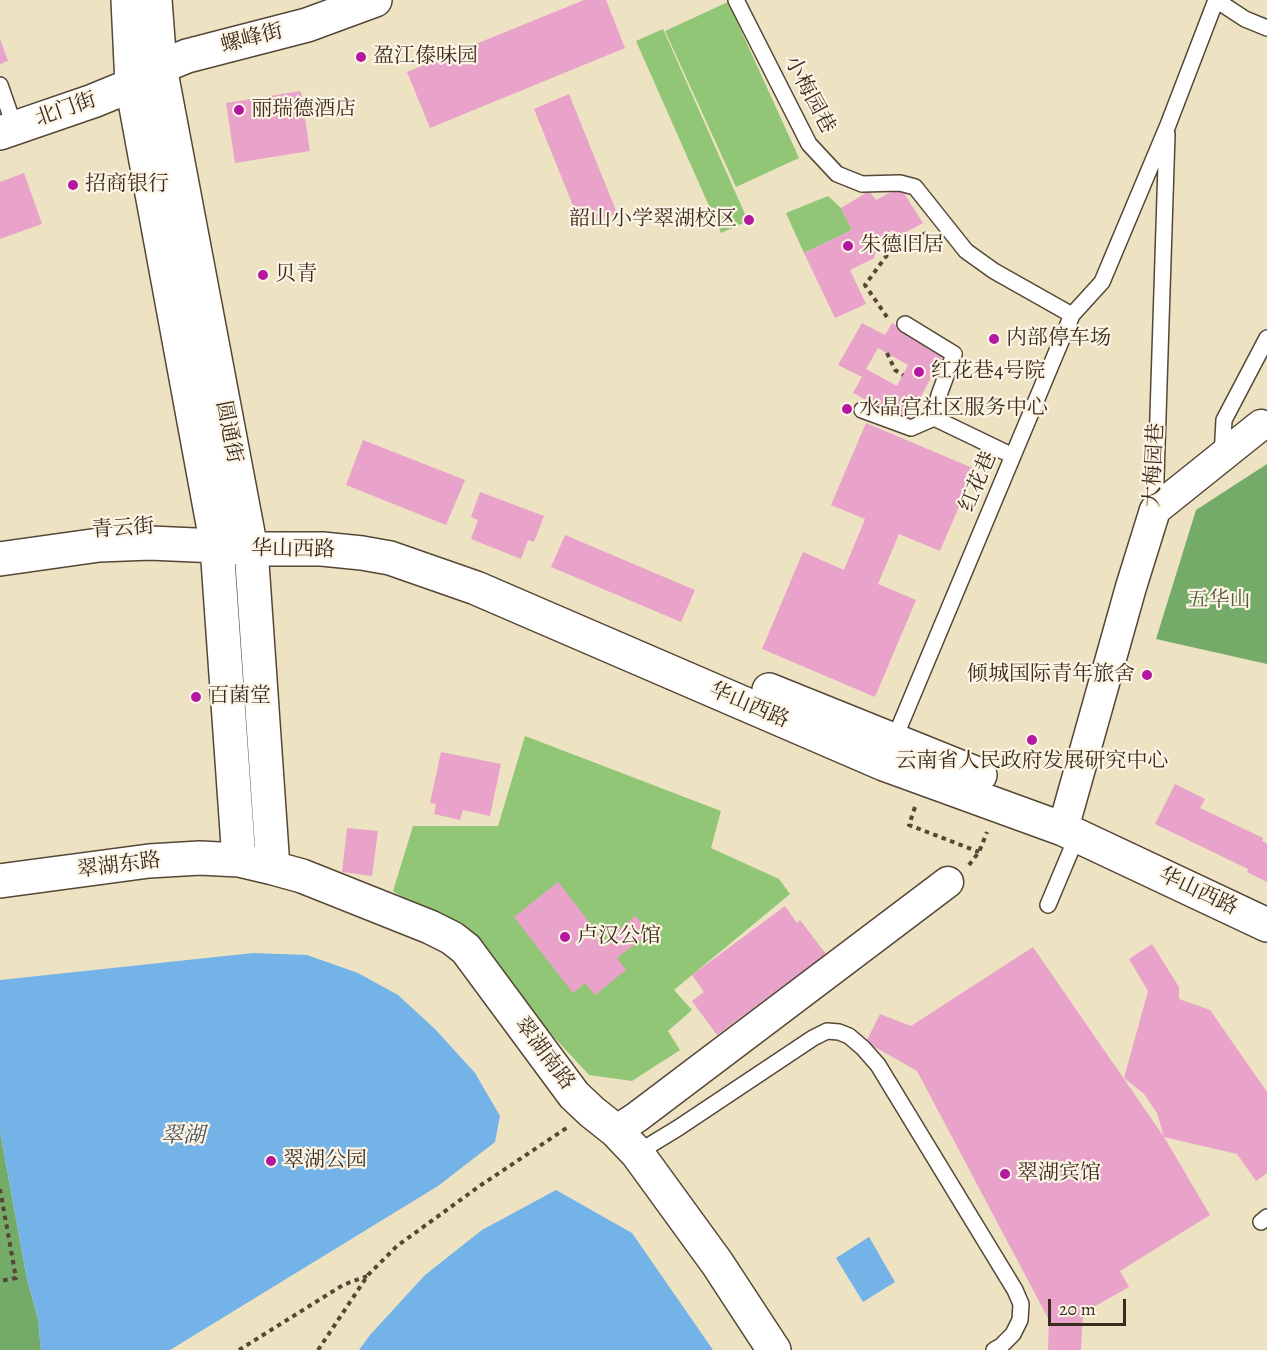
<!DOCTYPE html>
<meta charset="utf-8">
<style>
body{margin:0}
#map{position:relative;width:1267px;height:1350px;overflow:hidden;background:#ede2c1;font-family:Alegreya,serif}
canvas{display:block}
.scale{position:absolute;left:1048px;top:1299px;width:78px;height:27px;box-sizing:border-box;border:3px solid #3b2a1e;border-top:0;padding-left:8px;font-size:18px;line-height:21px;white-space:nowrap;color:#3b2a1e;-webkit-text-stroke:4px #fcf5e5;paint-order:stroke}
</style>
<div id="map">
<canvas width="1267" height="1350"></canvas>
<div class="scale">20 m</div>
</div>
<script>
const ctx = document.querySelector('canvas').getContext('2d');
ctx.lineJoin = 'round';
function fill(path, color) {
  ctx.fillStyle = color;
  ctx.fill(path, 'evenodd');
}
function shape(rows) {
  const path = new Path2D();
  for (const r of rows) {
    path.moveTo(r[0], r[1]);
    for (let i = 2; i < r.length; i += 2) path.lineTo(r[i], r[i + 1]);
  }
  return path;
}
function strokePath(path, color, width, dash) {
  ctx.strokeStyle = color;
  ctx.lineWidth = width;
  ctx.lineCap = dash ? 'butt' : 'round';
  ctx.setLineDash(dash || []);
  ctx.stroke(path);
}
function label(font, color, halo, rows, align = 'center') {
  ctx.font = font + ' Alegreya,"Noto Serif SC",serif';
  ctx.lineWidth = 4.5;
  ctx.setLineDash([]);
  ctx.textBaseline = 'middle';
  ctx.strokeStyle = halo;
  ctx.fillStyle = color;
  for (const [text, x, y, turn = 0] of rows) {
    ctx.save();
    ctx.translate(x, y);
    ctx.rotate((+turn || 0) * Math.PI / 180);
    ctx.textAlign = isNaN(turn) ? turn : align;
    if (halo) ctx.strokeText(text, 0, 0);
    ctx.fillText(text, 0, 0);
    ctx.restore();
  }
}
const green = shape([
 [728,2,799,158,736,187,665,31],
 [663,29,748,221,721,233,636,41],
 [828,196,841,208,852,230,804,253,786,213],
 [525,736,721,811,711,848,779,879,790,894,674,990,692,1010,668,1031,680,1050,632,1081,589,1075,454,929,393,891,413,826,498,826]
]);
const forest = shape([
 [1267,464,1267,664,1156,639,1196,510],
 [0,1131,27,1279,38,1319,41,1350,0,1350]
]);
const water = shape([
 [253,953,307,955,358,973,398,995,435,1029,475,1073,500,1116,495,1142,438,1186,170,1350,41,1350,38,1319,27,1279,0,1131,0,980],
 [556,1190,632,1233,713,1350,359,1350,370,1335,425,1275,482,1230],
 [869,1237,895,1282,863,1302,836,1258]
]);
const building = shape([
 [584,0,606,0,625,48,430,128,407,72],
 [0,39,8,61,0,64],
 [301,91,310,151,235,163,226,103],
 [569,94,617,213,582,228,534,109],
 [24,173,42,224,0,239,0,182],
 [900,187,923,223,897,237,893,230,879,238,874,258,850,270,866,304,835,318,804,253,852,230,841,208,869,191,876,200],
 [862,323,885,335,892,323,945,352,907,422,853,393,862,377,838,365],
 [878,348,908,365,897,386,866,369],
 [866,423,975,469,940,551,899,534,878,584,916,600,875,697,762,649,803,552,844,570,865,519,831,505],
 [363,440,465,480,446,525,346,485],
 [480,492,544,516,534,542,528,540,521,559,471,539,478,520,471,517],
 [565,535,695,590,681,622,551,567],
 [441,752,501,764,490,816,463,810,460,820,434,814,436,804,430,803],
 [1175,784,1205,799,1200,808,1263,838,1262,841,1267,844,1267,882,1247,872,1248,869,1155,824],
 [347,828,378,831,372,876,342,872],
 [558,882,604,941,636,916,649,933,617,958,626,970,595,995,585,983,573,993,514,917],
 [785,906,797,923,800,920,826,954,717,1035,692,1001,704,992,692,975],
 [1152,944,1179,987,1179,999,1210,1010,1267,1092,1267,1173,1256,1181,1237,1154,1164,1137,1157,1113,1144,1094,1124,1078,1148,991,1129,959],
 [1033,947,1164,1137,1210,1215,1120,1271,1129,1287,1083,1313,1081,1350,1048,1350,1049,1320,917,1071,866,1042,880,1014,911,1026]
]);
const path = shape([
 [887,317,865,285,890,251,926,233],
 [887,353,895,370,903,375],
 [915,807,909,825,979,852],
 [969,865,979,852,987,832],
 [0,1189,16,1278,0,1281],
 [239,1350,343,1285,367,1276],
 [318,1350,368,1275,397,1246,481,1185,568,1127]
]);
const lane = shape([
 [736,0,809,144,837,174,862,184,900,183,915,187,966,251,994,271,1072,315],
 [1216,0,1245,19,1267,28],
 [0,85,15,128],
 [905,324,954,354,939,395,934,418,1013,456],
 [862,410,911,428,934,418],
 [1222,457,1224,420,1267,338],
 [1155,509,1167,134],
 [893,742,1072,315,1102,282,1168,125,1216,0],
 [1048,905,1077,836],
 [637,1153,678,1128,813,1038,827,1031,839,1032,849,1036,863,1048,878,1065,1015,1290,1021,1304,1020,1320,1013,1334,1001,1346,994,1350],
 [1261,1222,1267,1217]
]);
const street = shape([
 [1063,829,1131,587,1155,510,1261,425],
 [616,1131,637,1117,948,882]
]);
const secondary = shape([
 [128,0,132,85,217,546,239,860],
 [155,0,160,67,251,549,273,868],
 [0,133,93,101,132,85,160,67,187,56,307,25,375,0],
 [0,559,99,545,150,543,217,546,251,549,322,549,362,553,390,558,476,588,884,764,1063,829,1267,925],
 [769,690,980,775],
 [0,881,149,861,200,858,239,860,273,868,302,876,430,927,452,938,466,949,574,1095,592,1112,616,1131,637,1153,717,1263,774,1350]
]);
const markers = [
 [361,57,6,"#b5179e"],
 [239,110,6,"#b5179e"],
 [73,185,6,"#b5179e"],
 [749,220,6,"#b5179e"],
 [848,246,6,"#b5179e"],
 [263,275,6,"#b5179e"],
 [994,339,6,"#b5179e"],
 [919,372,6,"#b5179e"],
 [847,409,6,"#b5179e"],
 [1147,675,6,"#b5179e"],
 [196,697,6,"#b5179e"],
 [1032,740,6,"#b5179e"],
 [565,937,6,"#b5179e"],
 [271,1161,6,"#b5179e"],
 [1005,1174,6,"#b5179e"]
];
const streetNames = [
 ["螺峰街",252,39,-14],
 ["小梅园巷",809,95,62],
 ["北门街",66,110,-19],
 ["圆通街",228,432,79],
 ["大梅园巷",1155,465,-87],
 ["红花巷",979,482,-67],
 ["青云街",123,529,-4],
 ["华山西路",293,550,1],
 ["华山西路",749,706,23],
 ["翠湖东路",119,866,-7],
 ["华山西路",1198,892,25],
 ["翠湖南路",544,1054,53]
];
const poiNames = [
 ["盈江傣味园",373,57],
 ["丽瑞德酒店",251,110],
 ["招商银行",85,185],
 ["韶山小学翠湖校区",737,220,"right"],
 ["朱德旧居",860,246],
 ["贝青",275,275],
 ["内部停车场",1006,339],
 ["红花巷4号院",931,372],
 ["水晶宫社区服务中心",859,409],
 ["倾城国际青年旅舍",1135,675,"right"],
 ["百菌堂",208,697],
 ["云南省人民政府发展研究中心",1032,762,"center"],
 ["卢汉公馆",577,937],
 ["翠湖公园",283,1161],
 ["翠湖宾馆",1017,1174]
];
const parkNames = [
 ["五华山",1219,601]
];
const waterNames = [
 ["翠湖",183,1137]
];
fill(green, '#92c677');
fill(forest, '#75ab68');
fill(water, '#74b3e7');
fill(building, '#e9a3cb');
strokePath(lane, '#564636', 18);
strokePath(street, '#564636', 33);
strokePath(secondary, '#564636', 36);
strokePath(path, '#564636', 4, [4.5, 4.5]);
strokePath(lane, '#fff', 15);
strokePath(street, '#fff', 30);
strokePath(secondary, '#fff', 33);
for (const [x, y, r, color] of markers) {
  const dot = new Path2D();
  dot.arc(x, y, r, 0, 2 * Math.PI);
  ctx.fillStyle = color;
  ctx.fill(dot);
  strokePath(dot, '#fcf5e5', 2);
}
label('21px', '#3b2a1e', '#fcf5e5', streetNames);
label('21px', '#3b2a1e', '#fcf5e5', poiNames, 'left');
label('21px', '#555939', '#fcf5e5', parkNames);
label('italic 22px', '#4c535a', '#fcf5e5', waterNames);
</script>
